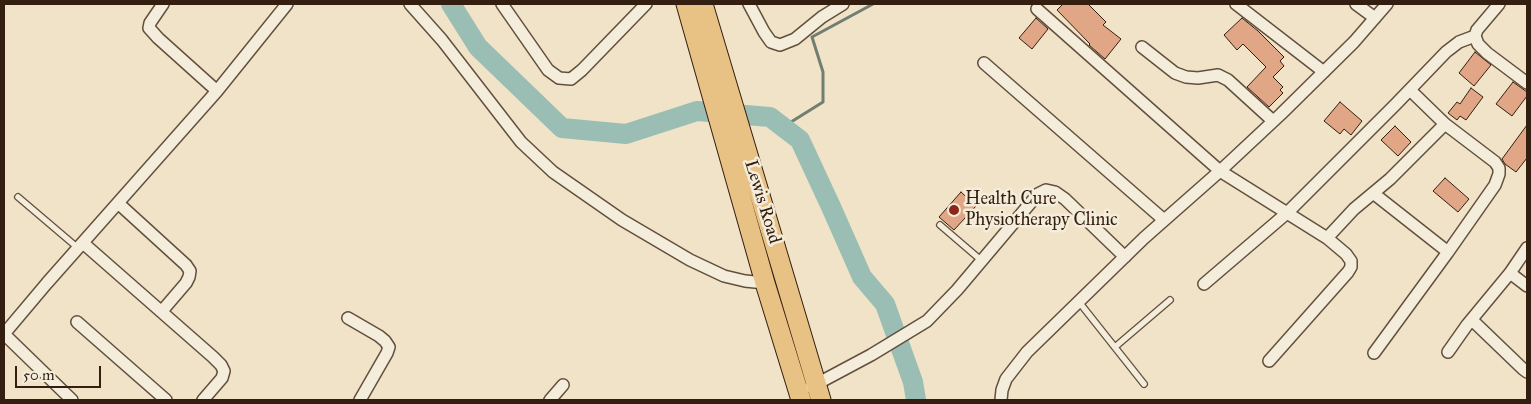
<!DOCTYPE html>
<style>
body{margin:0}
#map{position:relative;width:1531px;height:404px;overflow:hidden;background:#f0e3c7;font-family:"IM FELL Great Primer",serif}
canvas{display:block}
.frame{position:absolute;inset:0;border:5px solid #341e10;pointer-events:none}
.scale{position:absolute;left:15px;top:366px;width:86px;height:22px;box-sizing:border-box;border:2px solid #341e10;border-top:0;padding-left:6px;font-size:15px;line-height:18px;white-space:nowrap;color:#341e10;-webkit-text-stroke:4px #f5eddb;paint-order:stroke}
</style>
<div id="map">
<canvas width="1531" height="404"></canvas>
<div class="frame"></div>
<div class="scale">50 m</div>
</div>
<script>
const ctx = document.querySelector('canvas').getContext('2d');
ctx.lineJoin = 'round';
function shape(rows) {
  const path = new Path2D();
  for (const r of rows) {
    path.moveTo(r[0], r[1]);
    for (let i = 2; i < r.length; i += 2) path.lineTo(r[i], r[i + 1]);
  }
  return path;
}
function strokePath(path, color, width, dash) {
  ctx.strokeStyle = color;
  ctx.lineWidth = width;
  ctx.lineCap = dash ? 'butt' : 'round';
  ctx.setLineDash(dash || []);
  ctx.stroke(path);
}
function fill(path, color) {
  ctx.fillStyle = color;
  ctx.fill(path, 'evenodd');
}
function label(font, color, halo, rows, align = 'center') {
  ctx.font = font + ' "IM FELL Great Primer",serif';
  ctx.lineWidth = 5;
  ctx.setLineDash([]);
  ctx.textBaseline = 'middle';
  ctx.strokeStyle = halo;
  ctx.fillStyle = color;
  for (const [text, x, y, turn = 0] of rows) {
    ctx.save();
    ctx.translate(x, y);
    ctx.rotate((+turn || 0) * Math.PI / 180);
    ctx.textAlign = isNaN(turn) ? turn : align;
    if (halo) ctx.strokeText(text, 0, 0);
    ctx.fillText(text, 0, 0);
    ctx.restore();
  }
}
const stream = shape([
 [783,127,823,102,823,72,812,37,873,4]
]);
const river = shape([
 [451,4,478,47,562,128,626,134,697,111,770,117,800,140,832,209,862,277,885,304,913,382,916,400]
]);
const building = shape([
 [1063,4,1088,4,1106,22,1103,25,1121,39,1105,59,1089,45,1090,44,1057,10,1063,4],
 [1036,18,1048,29,1032,49,1019,38,1036,18],
 [1242,18,1258,31,1284,57,1280,61,1284,66,1273,77,1283,87,1280,90,1283,93,1269,107,1247,87,1266,67,1243,44,1237,50,1224,35,1242,18],
 [1475,52,1491,65,1474,86,1459,73,1475,52],
 [1513,82,1527,92,1527,96,1512,116,1496,104,1513,82],
 [1471,88,1483,97,1466,120,1460,116,1457,120,1448,113,1457,102,1460,104,1471,88],
 [1340,102,1362,121,1351,135,1344,129,1340,134,1324,121,1340,102],
 [1527,125,1527,158,1516,172,1505,164,1502,159,1527,125],
 [1395,126,1411,142,1398,156,1381,140,1395,126],
 [1445,178,1469,199,1458,212,1433,191,1445,178],
 [961,192,976,206,954,230,939,217,961,192]
]);
const service = shape([
 [18,197,78,248],
 [940,225,982,261],
 [1079,302,1144,384],
 [1115,347,1170,300]
]);
const minor = shape([
 [163,4,150,23,149,28,158,38,217,91],
 [410,4,442,40,521,142,553,172,622,220,690,260,724,276,745,281,765,283],
 [502,4,548,70,559,78,571,79,582,70,646,4],
 [749,4,764,32,771,42,780,45,795,39,822,17,843,4],
 [1236,4,1324,72],
 [1356,4,1375,18],
 [1499,4,1477,30,1475,36,1478,44,1487,53,1527,83],
 [1037,9,1220,171,1327,238,1346,254,1351,261,1351,267,1348,272,1269,361],
 [1142,47,1175,73,1186,77,1198,78,1218,75,1228,80,1273,121],
 [984,63,1164,220],
 [1373,193,1448,252,1495,185,1499,174,1499,168,1495,162,1445,124,1410,90],
 [118,203,186,265,190,271,189,277,186,283,162,311],
 [1327,238,1354,209,1390,179,1445,124],
 [83,243,213,357,221,365,224,371,222,378,203,400],
 [1510,273,1527,286],
 [1204,284,1287,213,1396,104,1446,52,1459,42,1475,36],
 [348,318,379,336,385,341,389,347,387,353,360,400],
 [1472,320,1523,369,1527,372],
 [77,322,166,400],
 [4,334,47,283,217,91,287,4],
 [4,334,72,400],
 [1448,352,1467,325,1510,273,1527,248],
 [1374,353,1448,252],
 [811,387,871,355,927,321,957,290,1038,194,1046,190,1055,192,1065,199,1125,257],
 [550,400,563,385],
 [1001,400,1002,390,1006,379,1027,352,1144,238,1220,171,1281,114,1354,42,1387,4]
]);
const primary = shape([
 [686,4,765,283,801,400],
 [703,4,821,400]
]);
const markers = [
 [954,210,6,"#8f2418"]
];
const poiNames = [
 ["Health Cure",965,200],
 ["Physiotherapy Clinic",965,221]
];
const streetNames = [
 ["Lewis Road",762,202,73]
];
strokePath(stream, '#717e72', 3);
strokePath(river, '#9abeb3', 20);
fill(building, '#e0a685');
strokePath(building, '#341e10', 1);
strokePath(service, '#634f3e', 8);
strokePath(minor, '#634f3e', 14);
strokePath(primary, '#341e10', 21);
strokePath(service, '#f5eddb', 5.5);
strokePath(minor, '#f5eddb', 11);
strokePath(primary, '#e8c284', 19);
for (const [x, y, r, color] of markers) {
  const dot = new Path2D();
  dot.arc(x, y, r, 0, 2 * Math.PI);
  ctx.fillStyle = color;
  ctx.fill(dot);
  strokePath(dot, '#f5eddb', 2);
}
label('18px', '#341e10', '#f5eddb', poiNames, 'left');
label('18px', '#341e10', '#f5eddb', streetNames);
</script>
